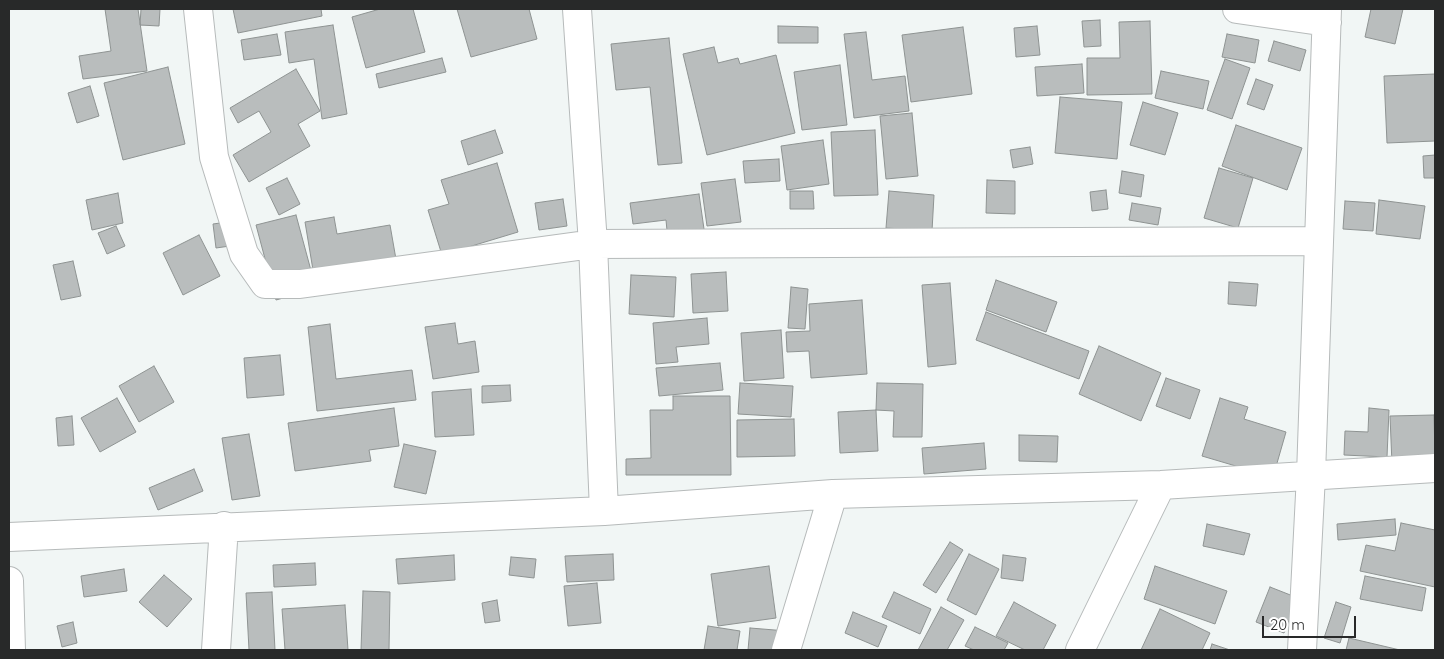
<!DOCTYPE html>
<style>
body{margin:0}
#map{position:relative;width:1444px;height:659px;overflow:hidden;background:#f1f6f5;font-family:Quicksand,sans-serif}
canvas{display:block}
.frame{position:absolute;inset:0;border:10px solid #282929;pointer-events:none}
.scale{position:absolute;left:1262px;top:616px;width:94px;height:22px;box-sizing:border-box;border:2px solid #282929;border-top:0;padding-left:6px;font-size:15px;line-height:18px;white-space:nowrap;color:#282929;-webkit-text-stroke:4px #fff;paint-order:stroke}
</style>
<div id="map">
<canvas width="1444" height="659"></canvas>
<div class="frame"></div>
<div class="scale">20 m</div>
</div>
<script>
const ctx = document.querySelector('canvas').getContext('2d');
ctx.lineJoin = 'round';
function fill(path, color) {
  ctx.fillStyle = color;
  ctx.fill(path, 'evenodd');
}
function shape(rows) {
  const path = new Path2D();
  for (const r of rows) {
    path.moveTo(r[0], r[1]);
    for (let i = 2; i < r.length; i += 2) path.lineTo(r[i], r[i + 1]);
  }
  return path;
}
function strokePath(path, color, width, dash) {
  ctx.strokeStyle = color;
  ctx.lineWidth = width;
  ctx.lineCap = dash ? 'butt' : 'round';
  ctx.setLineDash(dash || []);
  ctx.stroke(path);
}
const building = shape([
 [105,9,138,9,147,71,83,79,79,56,111,51,105,9],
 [141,9,160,9,159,26,140,25,141,9],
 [233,9,321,9,322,16,238,33,233,9],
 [380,9,413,9,425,52,366,68,352,17,380,9],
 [457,9,529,9,537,39,471,57,457,9],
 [1371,9,1403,9,1395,44,1365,37,1371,9],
 [1100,20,1101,46,1084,47,1082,21,1100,20],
 [1150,21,1152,94,1087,95,1087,58,1120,58,1119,22,1150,21],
 [333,25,347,114,322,119,314,59,289,63,285,32,333,25],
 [778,26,818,27,818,43,778,43,778,26],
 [1037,26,1040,55,1016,57,1014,28,1037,26],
 [963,27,972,94,911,102,902,35,963,27],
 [866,32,872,80,905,76,909,111,854,118,844,34,866,32],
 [277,34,281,55,244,60,241,40,277,34],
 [1227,34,1259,40,1255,63,1222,57,1227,34],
 [669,38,682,163,658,165,650,87,616,90,611,44,669,38],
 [1274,41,1306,50,1300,71,1268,61,1274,41],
 [714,47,718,63,738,58,740,64,776,55,795,133,707,155,683,54,714,47],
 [442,58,446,72,379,88,376,74,442,58],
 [1225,59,1250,68,1232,119,1207,110,1225,59],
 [1082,64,1084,93,1037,96,1035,67,1082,64],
 [840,65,847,125,802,130,794,72,840,65],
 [168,67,185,144,123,160,104,83,168,67],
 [296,69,320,111,298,124,310,146,249,182,233,155,271,132,259,111,238,123,230,108,296,69],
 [1161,71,1209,81,1203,109,1155,98,1161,71],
 [1435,74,1435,141,1387,143,1384,76,1435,74],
 [1256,79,1273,85,1264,110,1247,104,1256,79],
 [90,86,99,116,77,123,68,93,90,86],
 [1060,97,1122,102,1117,159,1055,153,1060,97],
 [1143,102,1178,113,1165,155,1130,145,1143,102],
 [912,113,918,176,886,179,880,116,912,113],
 [1236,125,1302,148,1287,190,1222,166,1236,125],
 [495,130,503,153,468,165,461,141,495,130],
 [875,130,878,195,834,196,831,132,875,130],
 [823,140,829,184,787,190,781,146,823,140],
 [1030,147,1033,164,1013,168,1010,150,1030,147],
 [1435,155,1435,178,1424,178,1423,156,1435,155],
 [779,159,780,181,745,183,743,161,779,159],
 [497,163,518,232,442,255,428,210,449,204,441,180,497,163],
 [1219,168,1253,178,1238,228,1204,218,1219,168],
 [1122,171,1144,175,1141,197,1119,193,1122,171],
 [287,178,300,204,279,215,266,188,287,178],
 [735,179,741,222,707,226,701,183,735,179],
 [987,180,1015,181,1015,214,986,213,987,180],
 [1106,190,1108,209,1092,211,1090,192,1106,190],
 [790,191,813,191,814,209,790,209,790,191],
 [889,191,934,195,932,231,886,228,889,191],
 [118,193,123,223,92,230,86,200,118,193],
 [699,194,705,236,668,241,666,220,633,224,630,203,699,194],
 [563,199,567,226,539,230,535,203,563,199],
 [1379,200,1425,206,1420,239,1376,234,1379,200],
 [1345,201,1375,203,1373,231,1343,229,1345,201],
 [1132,203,1161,208,1158,225,1129,220,1132,203],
 [296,215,316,289,276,300,256,225,296,215],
 [334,217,337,234,390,225,397,265,313,270,305,222,334,217],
 [227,222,230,246,216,248,213,224,227,222],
 [116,226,125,246,107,254,98,233,116,226],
 [199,235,220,276,183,295,163,253,199,235],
 [73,261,81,296,61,300,53,265,73,261],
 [726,272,728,311,693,313,691,274,726,272],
 [631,275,676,277,674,317,629,314,631,275],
 [996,280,1057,302,1046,332,986,310,996,280],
 [1229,282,1258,284,1256,306,1228,304,1229,282],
 [950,283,956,364,928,367,922,285,950,283],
 [791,287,808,289,805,329,788,328,791,287],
 [862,300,867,374,811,378,809,351,787,352,786,332,810,331,809,304,862,300],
 [986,312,1089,351,1079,379,976,340,986,312],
 [707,318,709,344,676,347,678,362,656,364,653,323,707,318],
 [455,323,458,344,475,341,479,372,433,379,425,327,455,323],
 [330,324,336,379,412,370,416,400,317,411,308,327,330,324],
 [781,330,784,378,744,381,741,333,781,330],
 [1099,346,1161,373,1141,421,1079,394,1099,346],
 [280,355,284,395,247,398,244,358,280,355],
 [720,363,723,390,659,396,656,368,720,363],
 [154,366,174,402,139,422,119,386,154,366],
 [1166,378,1200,390,1190,419,1156,406,1166,378],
 [740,383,793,386,791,417,738,414,740,383],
 [877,383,923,384,922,437,893,437,894,411,876,410,877,383],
 [510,385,511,401,482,403,482,386,510,385],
 [471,389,474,435,435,437,432,392,471,389],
 [673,396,730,396,731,475,626,475,626,459,651,458,650,410,673,410,673,396],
 [117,398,136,432,100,452,81,418,117,398],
 [1220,398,1248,407,1244,419,1286,432,1273,477,1202,456,1220,398],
 [394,408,399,446,369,450,371,461,295,471,288,423,394,408],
 [1369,408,1389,410,1387,457,1344,455,1345,431,1368,432,1369,408],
 [876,410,878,451,840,453,838,412,876,410],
 [1434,415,1435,455,1392,464,1390,416,1434,415],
 [72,416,74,445,58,446,56,418,72,416],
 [794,419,795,456,737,457,737,420,794,419],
 [249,434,260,496,232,500,222,438,249,434],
 [1019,435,1058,436,1057,462,1019,461,1019,435],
 [984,443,986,469,924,474,922,448,984,443],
 [404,444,436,451,426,494,394,487,404,444],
 [194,469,203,491,158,510,149,488,194,469],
 [1395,519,1396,535,1338,540,1337,524,1395,519],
 [1401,523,1435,530,1435,587,1360,571,1366,545,1395,551,1401,523],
 [1207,524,1250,534,1244,555,1203,546,1207,524],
 [950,542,963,550,936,593,923,585,950,542],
 [613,554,614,580,567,582,565,556,613,554],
 [969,554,999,569,976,615,947,600,969,554],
 [454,555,455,580,398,584,396,559,454,555],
 [1003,555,1026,558,1023,581,1001,578,1003,555],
 [511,557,536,559,534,578,509,575,511,557],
 [315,563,316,585,274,587,273,565,315,563],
 [769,566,776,618,718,626,711,574,769,566],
 [1155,566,1227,591,1215,624,1144,599,1155,566],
 [124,569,127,591,84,597,81,576,124,569],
 [164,575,192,599,167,627,139,602,164,575],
 [1365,576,1426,588,1422,611,1360,599,1365,576],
 [597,583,601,623,568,626,564,586,597,583],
 [1270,587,1298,598,1284,633,1256,622,1270,587],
 [363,591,390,592,389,650,361,650,363,591],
 [272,592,275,650,249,650,246,593,272,592],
 [894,592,931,609,920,634,882,617,894,592],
 [497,600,500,621,485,623,482,603,497,600],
 [1014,602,1056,625,1043,650,1025,650,996,636,1014,602],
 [1336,602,1351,607,1340,643,1324,638,1336,602],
 [345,605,348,650,285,650,282,609,345,605],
 [941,607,964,620,947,650,918,650,941,607],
 [1160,609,1210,633,1202,650,1141,650,1160,609],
 [853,612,887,626,878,647,845,633,853,612],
 [73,622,77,643,62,647,57,626,73,622],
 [708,626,740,631,737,650,704,650,708,626],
 [975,627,1008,643,1004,650,974,650,965,646,975,627],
 [750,628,787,631,785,650,748,650,750,628],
 [1349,638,1400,650,1346,650,1349,638],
 [1212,644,1230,650,1210,650,1212,644]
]);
const minor = shape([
 [198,9,214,157,244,254,265,284,300,284,593,244,1319,241],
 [577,9,593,244,604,511],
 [1237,9,1327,22],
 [9,537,604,511,833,494,1161,485,1435,468],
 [9,581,11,650],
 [216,650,224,526],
 [786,650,833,494],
 [1080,650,1161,485],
 [1302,650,1311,475,1327,9]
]);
fill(building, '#b9bdbd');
strokePath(building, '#8e9392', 1);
strokePath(minor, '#b6baba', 30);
strokePath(minor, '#fff', 28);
</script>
